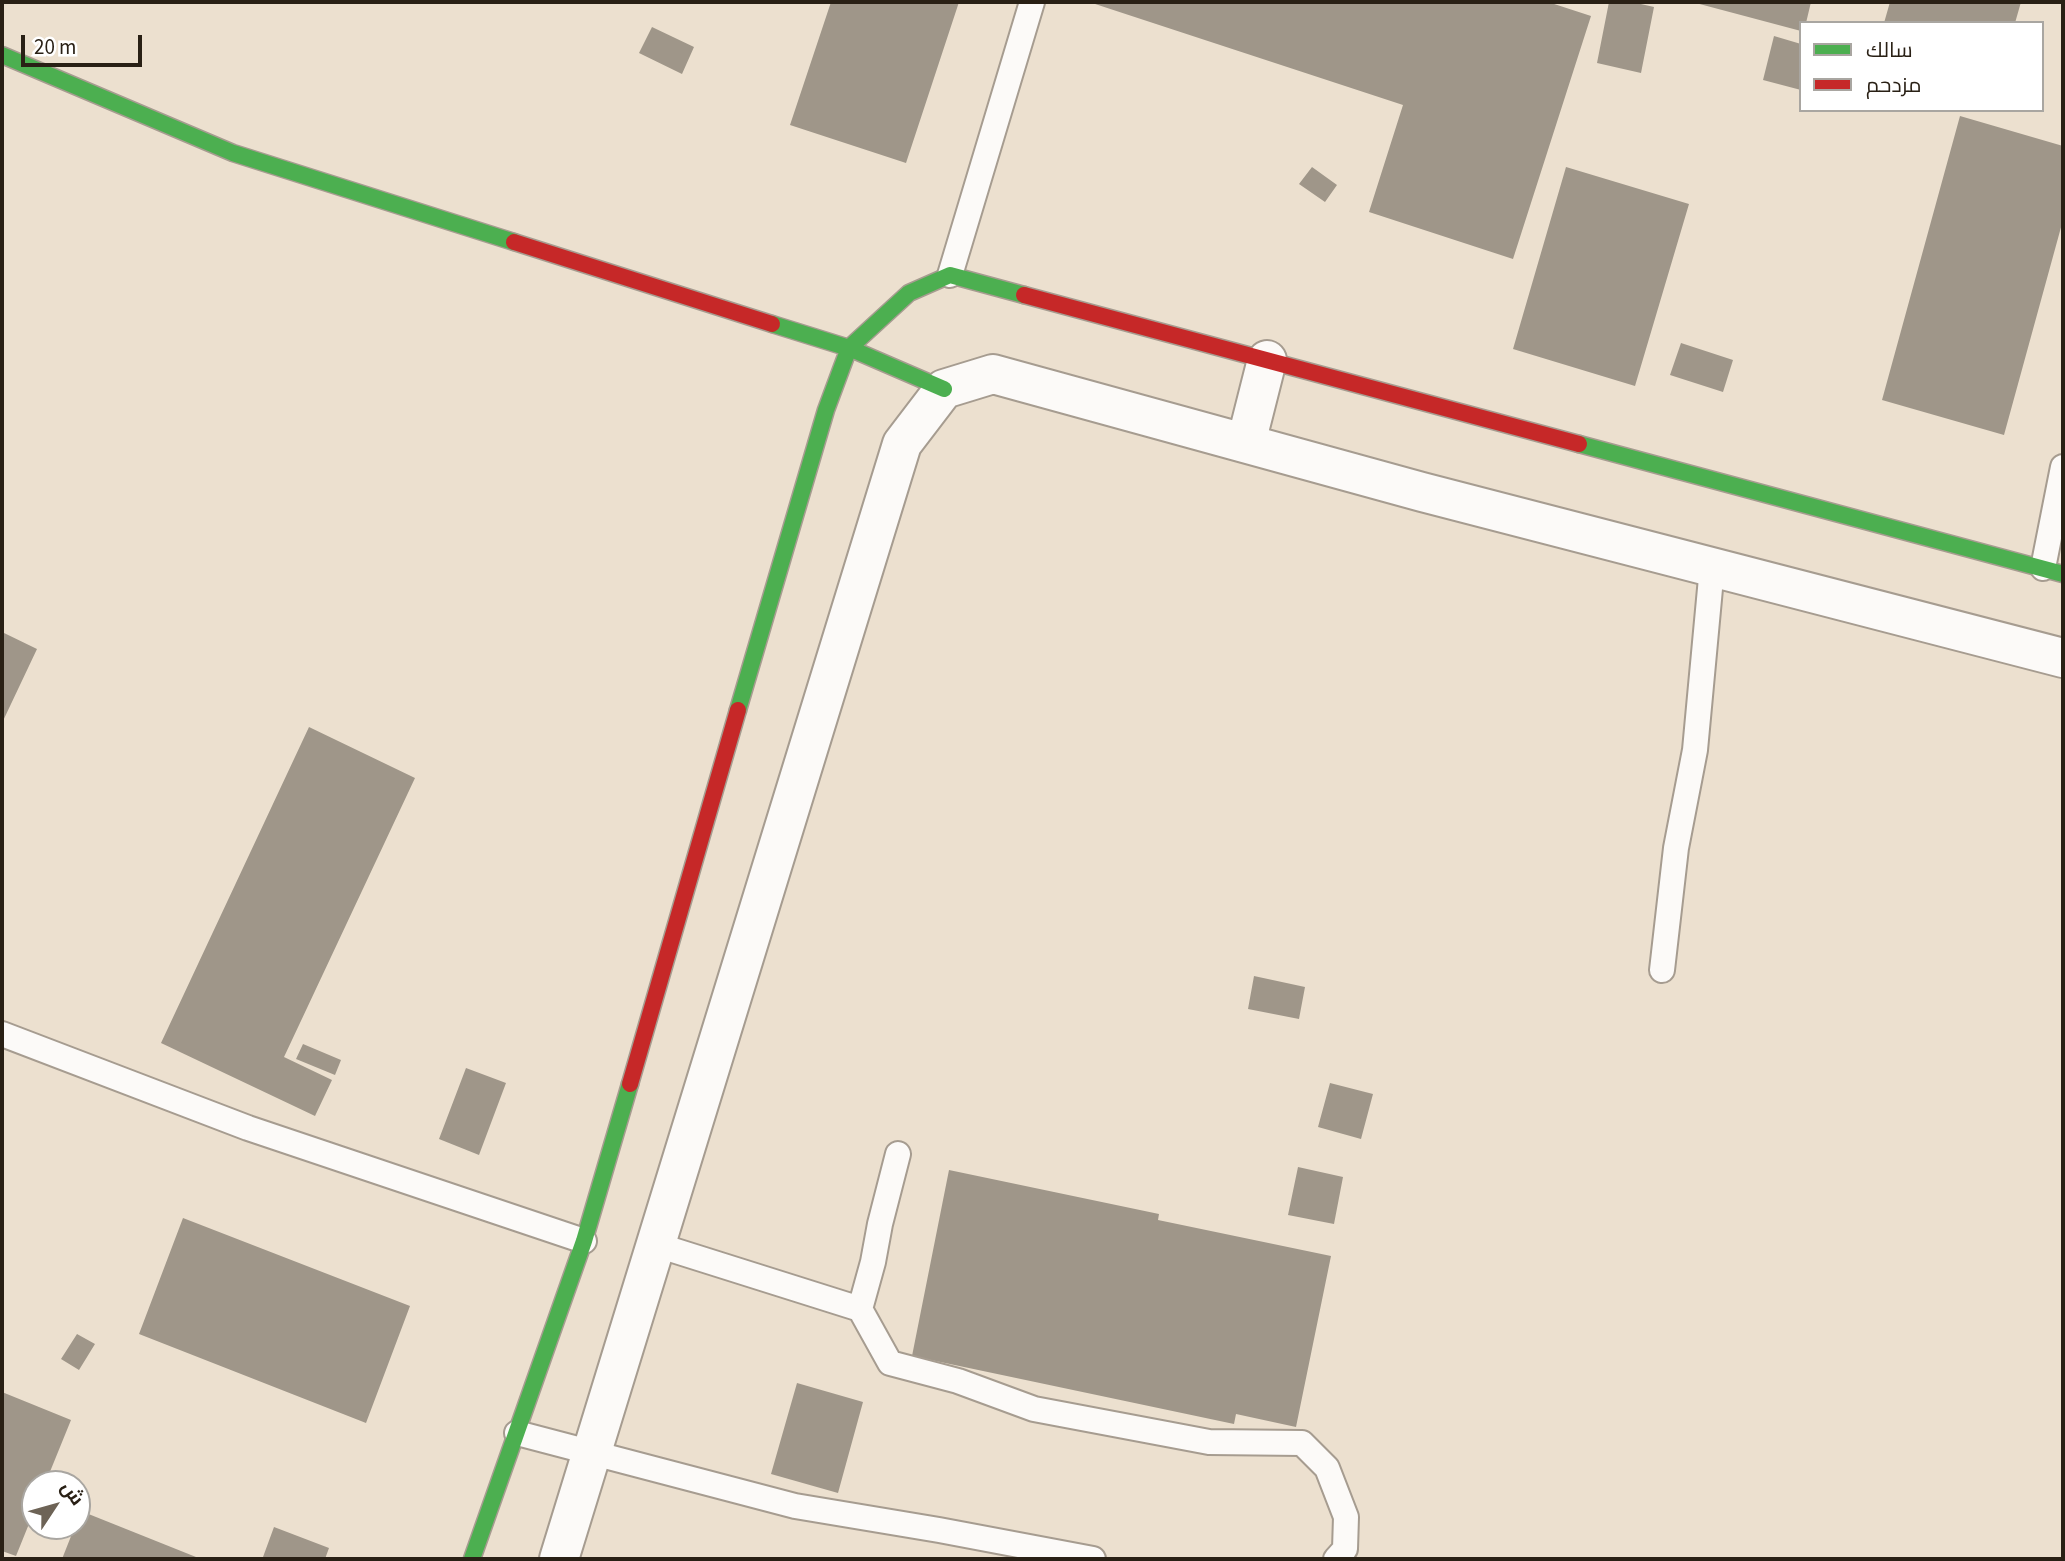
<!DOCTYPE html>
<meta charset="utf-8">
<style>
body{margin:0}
#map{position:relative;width:2065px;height:1561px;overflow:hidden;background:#ece0cf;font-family:"Source Sans 3",Cairo,sans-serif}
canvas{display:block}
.frame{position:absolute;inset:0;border:4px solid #292015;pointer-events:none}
.legend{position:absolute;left:1799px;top:21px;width:245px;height:91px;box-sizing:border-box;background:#fff;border:2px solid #a9a6a1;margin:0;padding:9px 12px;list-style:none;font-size:21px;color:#292015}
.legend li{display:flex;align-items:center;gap:14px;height:35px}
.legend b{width:35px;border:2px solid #a9a6a1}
.north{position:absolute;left:21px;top:1470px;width:70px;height:70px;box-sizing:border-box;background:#fff;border:2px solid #a9a6a1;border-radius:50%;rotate:54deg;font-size:19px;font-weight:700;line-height:28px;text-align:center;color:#292015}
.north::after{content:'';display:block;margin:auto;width:24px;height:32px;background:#6d6356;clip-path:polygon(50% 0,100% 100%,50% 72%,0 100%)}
.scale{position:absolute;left:21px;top:35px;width:121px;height:32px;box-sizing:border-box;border:4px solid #292015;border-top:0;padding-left:9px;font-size:21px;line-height:24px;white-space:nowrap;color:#292015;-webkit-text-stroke:5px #fff;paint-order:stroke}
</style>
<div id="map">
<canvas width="2065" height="1561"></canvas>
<div class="frame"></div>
<ul class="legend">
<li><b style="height:9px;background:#4caf50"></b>سالك</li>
<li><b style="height:9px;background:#c62828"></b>مزدحم</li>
</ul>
<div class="north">ش</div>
<div class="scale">20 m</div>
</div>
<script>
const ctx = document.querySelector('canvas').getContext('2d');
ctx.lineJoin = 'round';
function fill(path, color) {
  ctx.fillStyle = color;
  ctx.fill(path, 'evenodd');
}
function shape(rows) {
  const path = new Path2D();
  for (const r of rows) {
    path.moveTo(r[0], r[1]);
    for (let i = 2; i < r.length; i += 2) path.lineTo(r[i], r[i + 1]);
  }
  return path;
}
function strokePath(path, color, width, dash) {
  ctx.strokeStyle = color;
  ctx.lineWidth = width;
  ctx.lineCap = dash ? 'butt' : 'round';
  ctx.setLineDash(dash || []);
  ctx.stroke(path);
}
const building = shape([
 [831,2,959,2,906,163,790,125],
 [1089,2,1548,2,1591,16,1513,259,1369,212,1403,105],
 [1609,2,1632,2,1654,7,1641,73,1597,63],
 [1692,2,1811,2,1806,23,1801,23,1801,31],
 [1890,2,2021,2,2015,23,1884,23],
 [652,27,694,47,682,74,639,53],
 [1774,36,1801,44,1801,90,1763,80],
 [1960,116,2063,146,2063,220,2004,435,1882,400],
 [1312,167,1337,185,1325,202,1299,184],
 [1566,167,1689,204,1635,386,1513,349],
 [1681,343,1733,360,1723,392,1670,375],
 [2,632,37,649,2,723],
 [309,727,415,778,284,1057,332,1080,315,1116,161,1043],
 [1254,976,1305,987,1299,1019,1248,1009],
 [303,1044,341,1060,335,1075,296,1059],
 [466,1068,506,1083,479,1155,439,1139],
 [1330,1083,1373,1094,1361,1139,1318,1127],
 [1298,1167,1343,1177,1334,1224,1288,1215],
 [949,1170,1159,1214,1158,1220,1331,1256,1296,1427,1236,1414,1234,1424,912,1356],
 [183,1218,410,1306,366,1423,139,1334],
 [77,1334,95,1344,79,1370,61,1359],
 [797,1383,863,1402,838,1493,771,1474],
 [2,1392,71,1420,45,1484,35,1484,35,1509,16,1556,2,1551],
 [81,1511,201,1559,62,1559],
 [274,1527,329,1548,325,1559,268,1559,263,1557]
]);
const lane = shape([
 [950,275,1032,2],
 [2043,568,2063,467],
 [1662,970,1676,848,1695,750,1712,567],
 [2,1034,248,1128,584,1241],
 [657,1245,860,1309,890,1363,958,1381,1034,1409,1209,1442,1302,1443,1327,1468,1346,1517,1345,1549,1336,1559],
 [860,1309,873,1262,880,1224,898,1154],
 [517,1433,795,1506,939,1530,1093,1559]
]);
const street = shape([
 [1246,443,1267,360],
 [559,1559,902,444,944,389,993,374,1422,492,2063,658]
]);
const fast = shape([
 [2,55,233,153,514,242],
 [772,324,849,348,944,389],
 [1579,444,2063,574],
 [738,710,826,410,849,348,909,293,950,275,1024,295],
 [472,1559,584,1241,630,1084]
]);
const jam = shape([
 [514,242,772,324],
 [1024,295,1579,444],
 [630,1084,738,710]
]);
fill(building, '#9f9689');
strokePath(lane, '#a69c90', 28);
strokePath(street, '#a69c90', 42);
strokePath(fast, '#a69c90', 19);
strokePath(jam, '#a69c90', 19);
strokePath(lane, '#fcfaf8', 24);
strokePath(street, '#fcfaf8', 38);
strokePath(fast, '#4caf50', 16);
strokePath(jam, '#c62828', 16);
</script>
